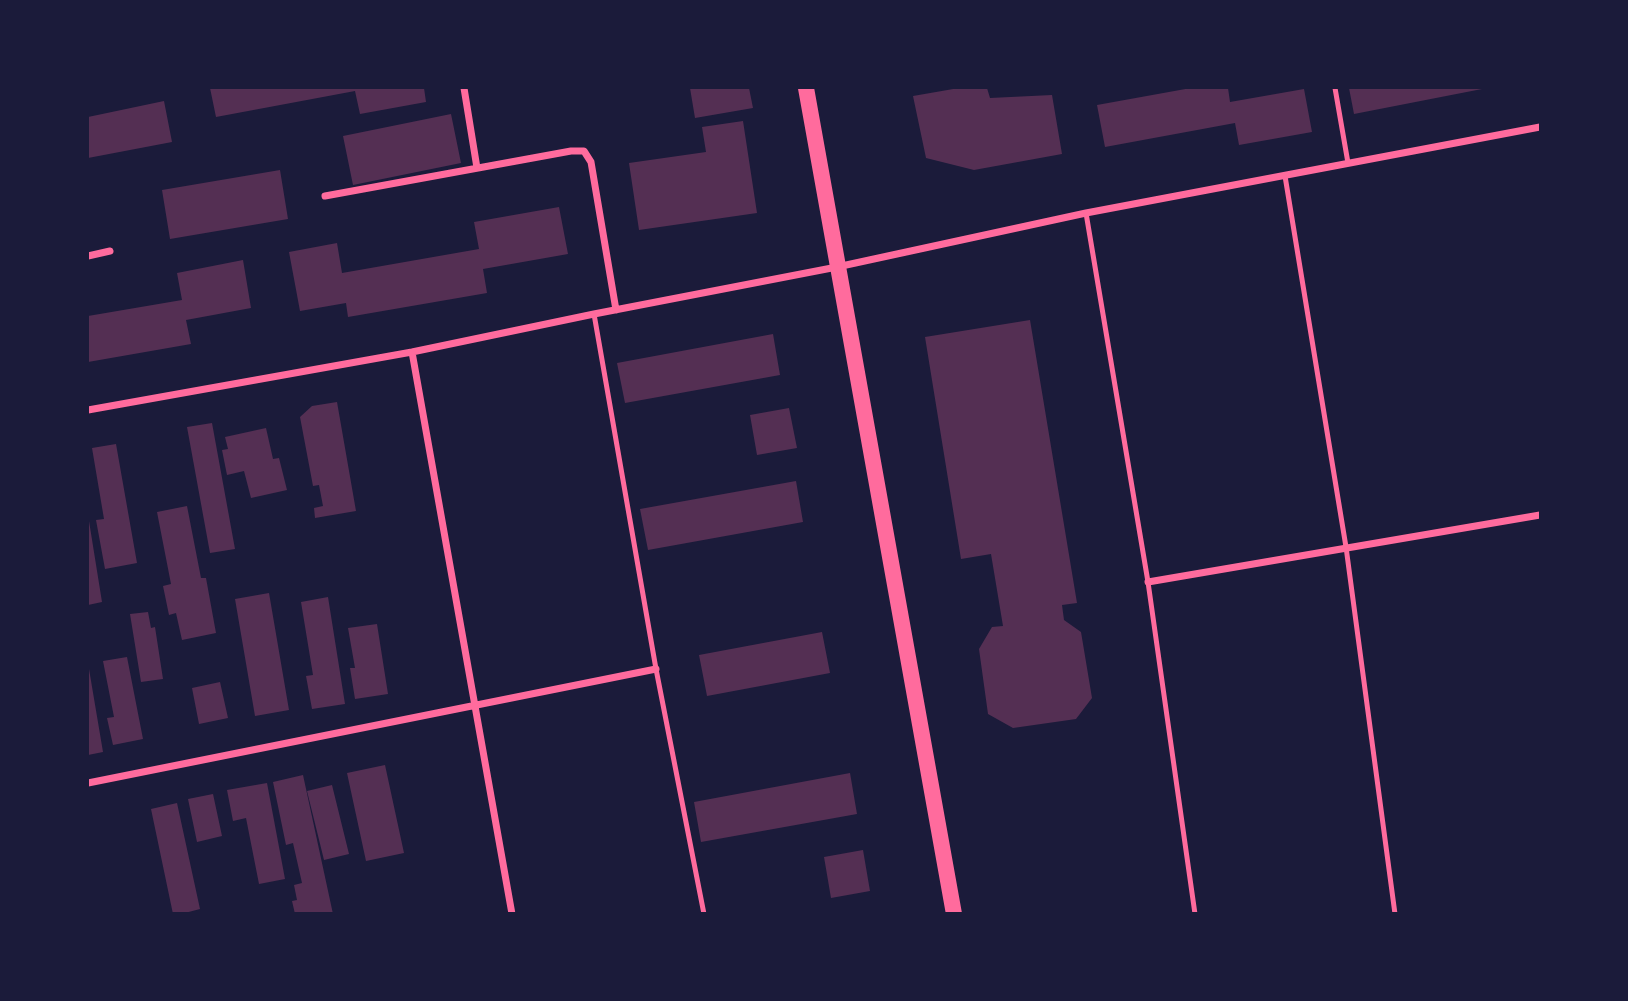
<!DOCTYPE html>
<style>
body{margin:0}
#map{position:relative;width:1628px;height:1001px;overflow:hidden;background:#1b1b3a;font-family:"DM Sans",sans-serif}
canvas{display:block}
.frame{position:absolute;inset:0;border:89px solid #1b1b3a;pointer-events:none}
</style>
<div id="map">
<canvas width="1628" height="1001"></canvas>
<div class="frame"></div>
</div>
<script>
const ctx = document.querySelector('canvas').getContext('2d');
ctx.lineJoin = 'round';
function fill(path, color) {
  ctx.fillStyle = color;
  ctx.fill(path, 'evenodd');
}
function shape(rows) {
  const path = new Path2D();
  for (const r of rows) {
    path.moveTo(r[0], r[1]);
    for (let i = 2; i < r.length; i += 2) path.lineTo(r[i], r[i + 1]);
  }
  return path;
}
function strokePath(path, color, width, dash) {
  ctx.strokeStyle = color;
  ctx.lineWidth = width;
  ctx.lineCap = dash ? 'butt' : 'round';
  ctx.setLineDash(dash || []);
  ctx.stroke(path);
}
const building = shape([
 [210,88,424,88,426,102,360,114,355,91,216,117],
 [690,88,749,88,753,108,695,118],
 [959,88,987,88,990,98,1052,95,1062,154,974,170,926,158,913,96],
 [1191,88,1228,88,1230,102,1304,89,1312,132,1239,145,1235,123,1105,147,1097,105],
 [1349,88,1482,88,1482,89,1354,114],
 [164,101,172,142,88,158,88,117],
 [451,114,461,163,353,185,343,136],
 [743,121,757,213,639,230,629,163,706,152,702,127],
 [280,170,288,219,170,239,162,190],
 [559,207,568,254,483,269,487,293,348,317,346,303,300,311,289,252,337,243,342,273,479,249,474,222],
 [243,260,251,308,186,320,191,344,88,362,88,316,182,300,177,273],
 [1030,320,1077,603,1062,605,1064,620,1081,632,1092,698,1076,719,1013,728,988,714,979,649,992,627,1003,626,991,554,961,559,925,337],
 [773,334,780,375,625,403,617,363],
 [337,402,356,511,315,518,314,508,323,506,319,485,313,486,300,417,312,406],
 [789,408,797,448,757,455,750,415],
 [212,423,235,549,210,553,187,427],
 [266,428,273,459,279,458,287,490,251,498,244,471,227,475,222,450,228,449,225,437],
 [116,444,137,563,105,569,96,520,104,519,92,448],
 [796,481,803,522,648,550,640,509],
 [187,506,201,578,206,578,216,633,182,640,176,613,169,615,163,586,171,584,157,512],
 [88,521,89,521,102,602,88,605],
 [269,593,289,710,255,716,235,599],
 [328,597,345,704,312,709,306,676,313,675,301,602],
 [148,612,151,628,155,627,163,679,141,682,130,614],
 [377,624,388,694,355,699,350,668,355,668,348,628],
 [822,632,830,673,707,696,699,655],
 [127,657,143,739,113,745,107,718,114,717,103,661],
 [88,669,89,669,103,752,88,755],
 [220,682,228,718,199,724,192,688],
 [385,765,404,853,366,861,347,773],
 [850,773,857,814,701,842,694,802],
 [303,775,333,914,295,914,292,901,297,900,294,885,302,883,293,843,286,845,273,782],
 [267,783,285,879,259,884,246,818,233,821,227,790],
 [332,785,349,854,324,860,307,791],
 [213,794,222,836,197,842,188,799],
 [177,803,200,909,181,914,173,914,151,809],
 [863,850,870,891,831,898,824,857]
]);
const service = shape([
 [1335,88,1348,163],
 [1285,176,1346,547,1395,914],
 [1086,213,1148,582,1195,914],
 [594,314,656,669,704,914]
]);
const minor = shape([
 [464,88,477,168],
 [325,196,571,151,584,151,591,162,616,310],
 [88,256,110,251],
 [412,352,512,914],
 [88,410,412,352,594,314,837,267,1086,213,1540,127],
 [1148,582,1540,515],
 [88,783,656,669]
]);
const primary = shape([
 [806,88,954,914]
]);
fill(building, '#542f53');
strokePath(service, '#ff6b9d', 5);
strokePath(minor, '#ff6b9d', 7);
strokePath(primary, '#ff6b9d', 16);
</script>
